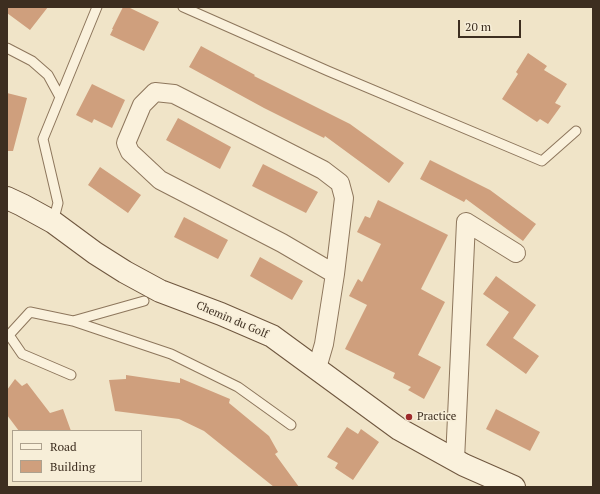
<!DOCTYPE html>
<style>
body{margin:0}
#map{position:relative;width:600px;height:494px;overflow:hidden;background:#f0e4c8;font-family:"PT Serif",serif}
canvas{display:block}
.frame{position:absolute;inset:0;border:8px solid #3d2e20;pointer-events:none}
.legend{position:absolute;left:12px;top:430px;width:130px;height:52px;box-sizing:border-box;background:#f7eed8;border:1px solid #ada18e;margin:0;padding:5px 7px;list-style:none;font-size:12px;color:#3d2e20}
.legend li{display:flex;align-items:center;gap:8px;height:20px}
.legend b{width:20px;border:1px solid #ada18e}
.scale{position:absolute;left:458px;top:20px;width:63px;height:18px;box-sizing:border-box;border:2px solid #3d2e20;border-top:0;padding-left:5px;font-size:12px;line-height:14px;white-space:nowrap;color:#3d2e20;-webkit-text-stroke:3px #f7eed8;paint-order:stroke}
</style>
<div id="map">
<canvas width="600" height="494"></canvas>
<div class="frame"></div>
<ul class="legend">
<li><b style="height:5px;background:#faf1dc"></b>Road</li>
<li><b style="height:11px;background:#cf9f7d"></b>Building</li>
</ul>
<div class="scale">20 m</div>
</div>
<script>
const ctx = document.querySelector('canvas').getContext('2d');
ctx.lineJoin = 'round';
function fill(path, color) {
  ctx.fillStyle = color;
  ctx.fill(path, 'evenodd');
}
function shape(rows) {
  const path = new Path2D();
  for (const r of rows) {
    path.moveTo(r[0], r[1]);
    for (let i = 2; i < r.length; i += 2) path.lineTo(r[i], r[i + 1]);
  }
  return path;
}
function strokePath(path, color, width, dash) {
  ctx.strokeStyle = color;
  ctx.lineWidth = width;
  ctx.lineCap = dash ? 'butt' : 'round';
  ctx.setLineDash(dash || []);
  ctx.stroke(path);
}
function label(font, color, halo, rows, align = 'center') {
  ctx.font = font + ' "PT Serif",serif';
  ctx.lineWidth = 3;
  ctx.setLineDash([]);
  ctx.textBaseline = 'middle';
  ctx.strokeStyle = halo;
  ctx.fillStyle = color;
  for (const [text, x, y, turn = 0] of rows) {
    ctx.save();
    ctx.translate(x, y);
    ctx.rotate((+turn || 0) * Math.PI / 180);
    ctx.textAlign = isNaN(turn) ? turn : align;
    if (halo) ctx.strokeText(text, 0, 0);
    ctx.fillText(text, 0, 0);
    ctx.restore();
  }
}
const building = shape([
 [7,7,48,7,30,30,7,13],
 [123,7,128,7,159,22,144,51,110,35,113,29,112,29],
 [201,46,255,75,254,76,350,124,404,163,389,183,325,136,324,138,264,108,189,67],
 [528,53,547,66,544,70,567,84,555,103,561,106,548,124,540,119,537,122,502,99,518,74,516,72],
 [92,84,125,100,112,128,94,119,92,123,76,115],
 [7,93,27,98,13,151,7,151],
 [178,118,231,147,220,169,166,140],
 [430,160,490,190,536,224,523,241,466,199,464,202,420,179],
 [263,164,318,192,306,213,252,186],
 [100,167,141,195,128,213,88,185],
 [378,200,448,235,421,289,445,302,418,355,441,367,424,399,408,390,411,387,393,378,395,373,345,349,367,305,349,296,358,279,362,282,381,244,357,232,365,216,370,218],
 [184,217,228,240,218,259,174,237],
 [260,257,303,281,292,300,250,276],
 [496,276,536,305,513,338,539,356,526,374,486,345,509,312,483,294],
 [126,375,180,383,180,378,230,399,229,403,269,436,278,452,275,454,299,487,274,487,204,431,179,419,115,411,109,380,126,379],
 [15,379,22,386,27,383,50,413,63,409,71,431,19,431,7,415,7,390],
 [496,409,540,432,530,451,486,429],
 [347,427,358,434,361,429,379,442,353,480,335,468,338,463,327,457]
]);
const lane = shape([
 [183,7,328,71,542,161,576,131],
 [7,48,32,61,48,75,60,97],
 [53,222,58,203,43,139,97,7],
 [73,321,144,301],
 [71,375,22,354,9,335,30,312,73,321,171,354,238,387,291,425]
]);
const street = shape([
 [317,368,324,344,335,274,344,198,340,183,323,170,174,94,155,92,142,105,126,143,130,152,160,180,282,243,335,274],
 [455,460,466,222,516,253]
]);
const secondary = shape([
 [7,198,22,205,53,222,95,253,125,272,160,291,221,314,272,336,399,429,464,465,514,487]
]);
const markers = [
 [409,417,4,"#9e2a2b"]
];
const streetNames = [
 ["Chemin du Golf",232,320,23]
];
const poiNames = [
 ["Practice",417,417]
];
fill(building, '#cf9f7d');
strokePath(lane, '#8d765c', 11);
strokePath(street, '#8d765c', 20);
strokePath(secondary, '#6f573f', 24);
strokePath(lane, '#faf1dc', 9);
strokePath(street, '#faf1dc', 18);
strokePath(secondary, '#faf1dc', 22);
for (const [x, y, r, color] of markers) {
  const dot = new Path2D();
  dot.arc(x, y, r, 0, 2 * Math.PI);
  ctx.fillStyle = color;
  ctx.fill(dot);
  strokePath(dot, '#f7eed8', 1.5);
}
label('11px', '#3d2e20', '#f7eed8', streetNames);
label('11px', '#3d2e20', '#f7eed8', poiNames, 'left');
</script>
